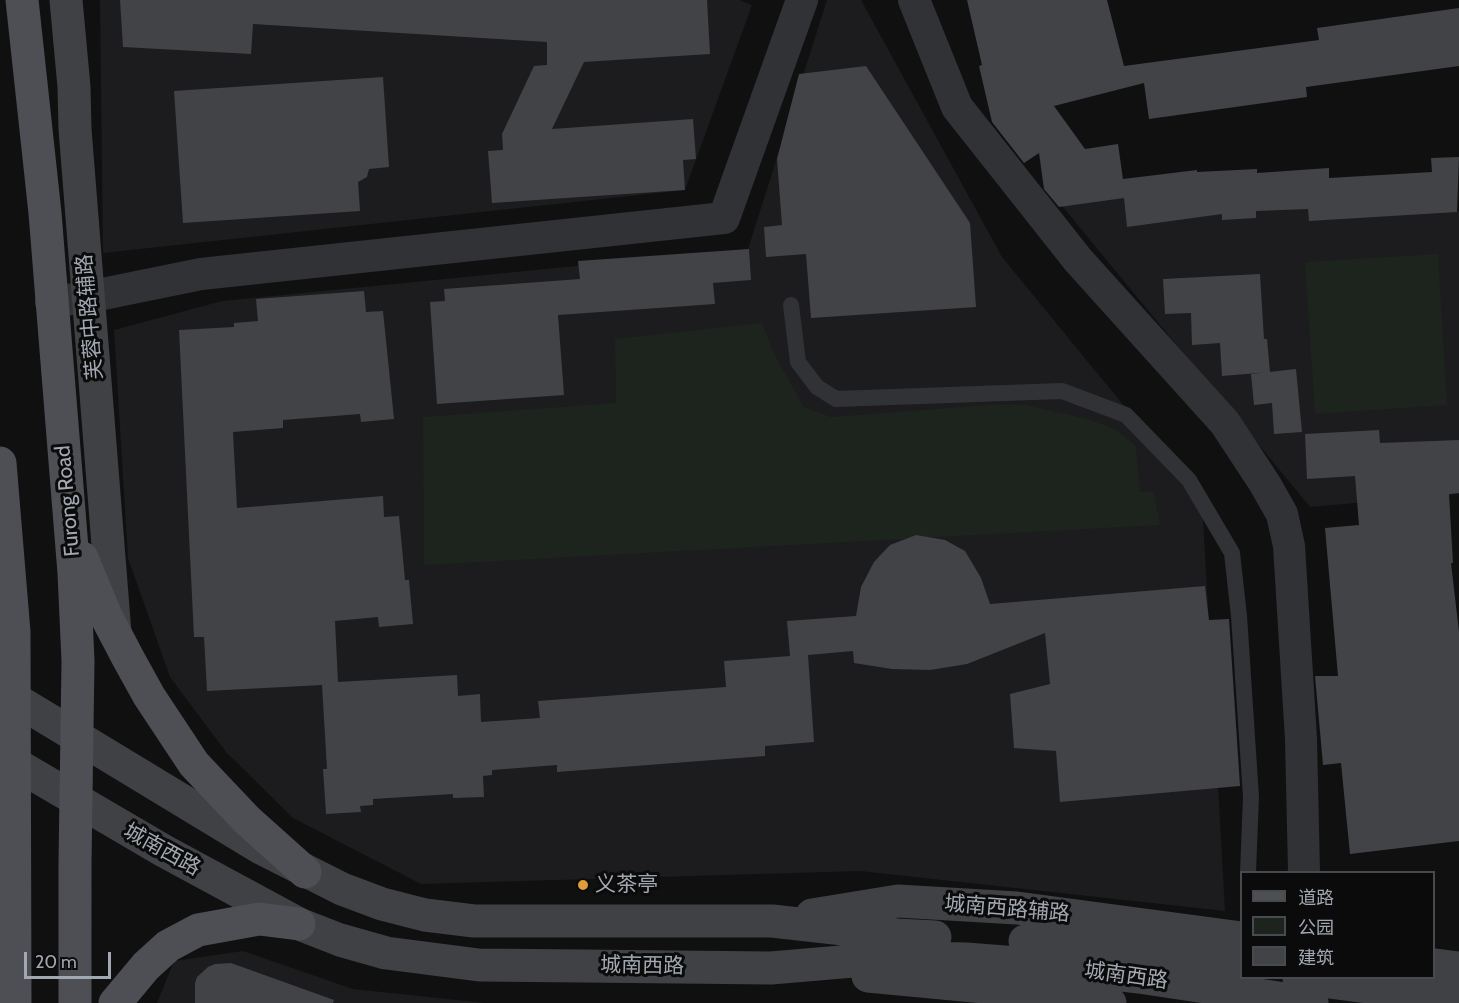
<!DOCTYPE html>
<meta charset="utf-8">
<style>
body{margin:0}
#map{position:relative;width:1459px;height:1003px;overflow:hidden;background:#101011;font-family:Cabin,"Noto Sans SC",sans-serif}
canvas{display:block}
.legend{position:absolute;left:1240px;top:871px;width:195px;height:108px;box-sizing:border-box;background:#0b0b0c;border:2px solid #474a4e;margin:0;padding:8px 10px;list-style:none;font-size:18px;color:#a2a8b1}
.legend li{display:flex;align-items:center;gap:12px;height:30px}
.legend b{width:30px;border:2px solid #474a4e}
.scale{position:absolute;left:24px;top:952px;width:87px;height:27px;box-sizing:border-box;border:3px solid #a2a8b1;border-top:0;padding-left:8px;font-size:18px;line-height:21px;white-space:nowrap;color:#a2a8b1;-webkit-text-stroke:4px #0b0b0c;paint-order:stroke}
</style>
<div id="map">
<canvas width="1459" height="1003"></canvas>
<ul class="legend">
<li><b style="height:8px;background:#4d4f54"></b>道路</li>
<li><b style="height:16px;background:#1d231d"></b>公园</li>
<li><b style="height:16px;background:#414347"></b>建筑</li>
</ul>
<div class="scale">20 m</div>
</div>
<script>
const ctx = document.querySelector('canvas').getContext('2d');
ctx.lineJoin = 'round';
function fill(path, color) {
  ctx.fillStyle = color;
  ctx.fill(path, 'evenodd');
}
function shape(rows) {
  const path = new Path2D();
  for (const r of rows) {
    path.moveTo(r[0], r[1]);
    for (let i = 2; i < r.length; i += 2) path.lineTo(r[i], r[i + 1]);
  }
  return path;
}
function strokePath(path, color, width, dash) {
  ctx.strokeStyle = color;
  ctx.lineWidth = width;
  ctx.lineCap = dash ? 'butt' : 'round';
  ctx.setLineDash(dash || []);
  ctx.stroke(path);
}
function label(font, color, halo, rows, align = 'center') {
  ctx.font = font + ' Cabin,"Noto Sans SC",sans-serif';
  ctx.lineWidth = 6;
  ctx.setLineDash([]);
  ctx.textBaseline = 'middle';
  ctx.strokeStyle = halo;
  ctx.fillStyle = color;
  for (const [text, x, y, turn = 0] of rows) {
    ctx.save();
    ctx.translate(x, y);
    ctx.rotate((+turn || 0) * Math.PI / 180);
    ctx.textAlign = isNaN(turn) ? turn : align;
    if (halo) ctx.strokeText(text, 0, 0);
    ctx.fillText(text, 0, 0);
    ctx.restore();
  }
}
const built = shape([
 [100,0,739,0,752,5,685,190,103,253],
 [827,0,861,0,1002,257,1202,501,1225,911,860,871,421,884,293,818,226,752,170,677,128,558,114,330,222,301,748,249],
 [1044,184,1459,211,1459,494,1310,507],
 [243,951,353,989,485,1003,157,1003,174,961]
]);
const green = shape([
 [1438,254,1447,405,1315,414,1305,262],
 [762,323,774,354,804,407,831,417,1001,404,1026,405,1087,419,1115,429,1136,446,1140,492,1154,492,1160,525,424,565,423,417,616,403,615,339]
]);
const building = shape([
 [120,0,707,0,710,54,584,62,552,129,693,119,696,159,683,160,685,190,492,203,488,151,503,150,502,134,534,66,547,65,547,42,253,24,251,54,123,47],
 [967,0,1107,0,1124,66,1319,40,1317,28,1459,8,1459,66,1306,87,1307,97,1149,119,1144,83,1054,106,1085,149,1118,144,1123,179,1197,170,1197,172,1257,169,1257,173,1329,168,1329,178,1432,172,1431,158,1459,157,1457,212,1309,221,1308,209,1256,211,1256,218,1222,220,1222,214,1127,227,1124,198,1059,207,1044,189,1039,153,1024,163,992,122,979,66,982,65],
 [866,66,970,223,976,307,811,318,806,254,766,257,764,227,782,225,777,159,799,74],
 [383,77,389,167,369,169,367,177,358,182,360,211,183,223,174,91],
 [749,249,751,280,713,283,715,304,558,315,564,395,437,404,430,302,445,301,444,289,580,279,578,261],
 [1260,274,1264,339,1267,339,1270,372,1222,376,1220,343,1192,345,1191,313,1165,314,1163,279],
 [364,291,366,312,383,311,394,419,361,422,360,414,283,420,283,428,233,432,237,508,383,496,384,517,399,516,405,580,409,580,413,624,379,627,378,617,335,621,338,682,457,675,458,696,480,694,481,722,540,718,538,701,726,687,724,661,790,656,787,621,856,616,861,587,874,562,890,545,916,535,945,540,965,551,981,578,990,604,1205,586,1209,620,1229,619,1240,786,1060,802,1056,751,1014,748,1010,694,1050,684,1045,633,967,664,930,670,892,669,854,663,853,651,808,655,814,742,765,746,765,756,557,772,557,765,492,770,492,775,483,776,484,797,453,798,453,794,373,799,373,805,360,806,361,812,326,814,323,769,327,769,322,685,207,691,204,637,194,637,179,330,234,327,234,323,258,321,256,299],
 [1296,369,1302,432,1274,434,1272,403,1254,405,1251,374],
 [1379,430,1380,443,1459,440,1459,493,1449,494,1453,563,1451,563,1459,632,1459,841,1350,854,1341,763,1323,765,1315,676,1338,676,1325,528,1359,525,1355,476,1307,479,1305,434],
 [231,963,334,1000,333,1003,195,1003,195,983,197,977,208,967,215,964]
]);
const lane = shape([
 [791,305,798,362,817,387,836,399,1062,391,1126,415,1189,480,1232,553,1239,616,1251,797,1248,872]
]);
const street = shape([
 [914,0,957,107,1078,260,1225,423,1265,484,1282,514,1289,546,1301,739,1304,872],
 [51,302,88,297,201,274,724,218,802,0]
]);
const secondary = shape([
 [66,0,74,87,75,129,115,633],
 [0,690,259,847,342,889,382,904,425,915,474,921,772,921,897,935,935,937],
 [0,755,164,851,299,924,340,940,386,953,479,965,583,966,771,968,900,957,966,959,1030,964,1139,977,1312,1003],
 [812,915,898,901,1017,908,1242,938],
 [1025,941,1085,947,1242,969],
 [1434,965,1459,968],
 [868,976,1047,993,1110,1003],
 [1299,978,1459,999]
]);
const primary = shape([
 [22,0,45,213,74,573,78,661,75,863,75,1003],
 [0,463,14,632,15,1003],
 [82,558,106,616,128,658,149,696,194,764,247,820,305,872],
 [115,1003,146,966,168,946,198,930,259,919,299,924]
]);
const markers = [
 [583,885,6,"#e09c39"]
];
const streetNames = [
 ["芙蓉中路辅路",90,317,-95],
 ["Furong Road",68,501,-95],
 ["城南西路",162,850,29],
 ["城南西路辅路",1007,909,5],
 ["城南西路",642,966,1],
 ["城南西路",1126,976,8]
];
const poiNames = [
 ["义茶亭",595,885]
];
fill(built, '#1c1c1e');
fill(green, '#1d231d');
fill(building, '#414347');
strokePath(lane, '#313236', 16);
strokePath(street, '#313236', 32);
strokePath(secondary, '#3f4145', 33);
strokePath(primary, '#4d4f54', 33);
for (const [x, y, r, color] of markers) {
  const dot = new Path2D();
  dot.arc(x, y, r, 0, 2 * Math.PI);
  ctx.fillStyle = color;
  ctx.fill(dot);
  strokePath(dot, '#0b0b0c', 2);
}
label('21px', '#a2a8b1', '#0b0b0c', streetNames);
label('21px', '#a2a8b1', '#0b0b0c', poiNames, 'left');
</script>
